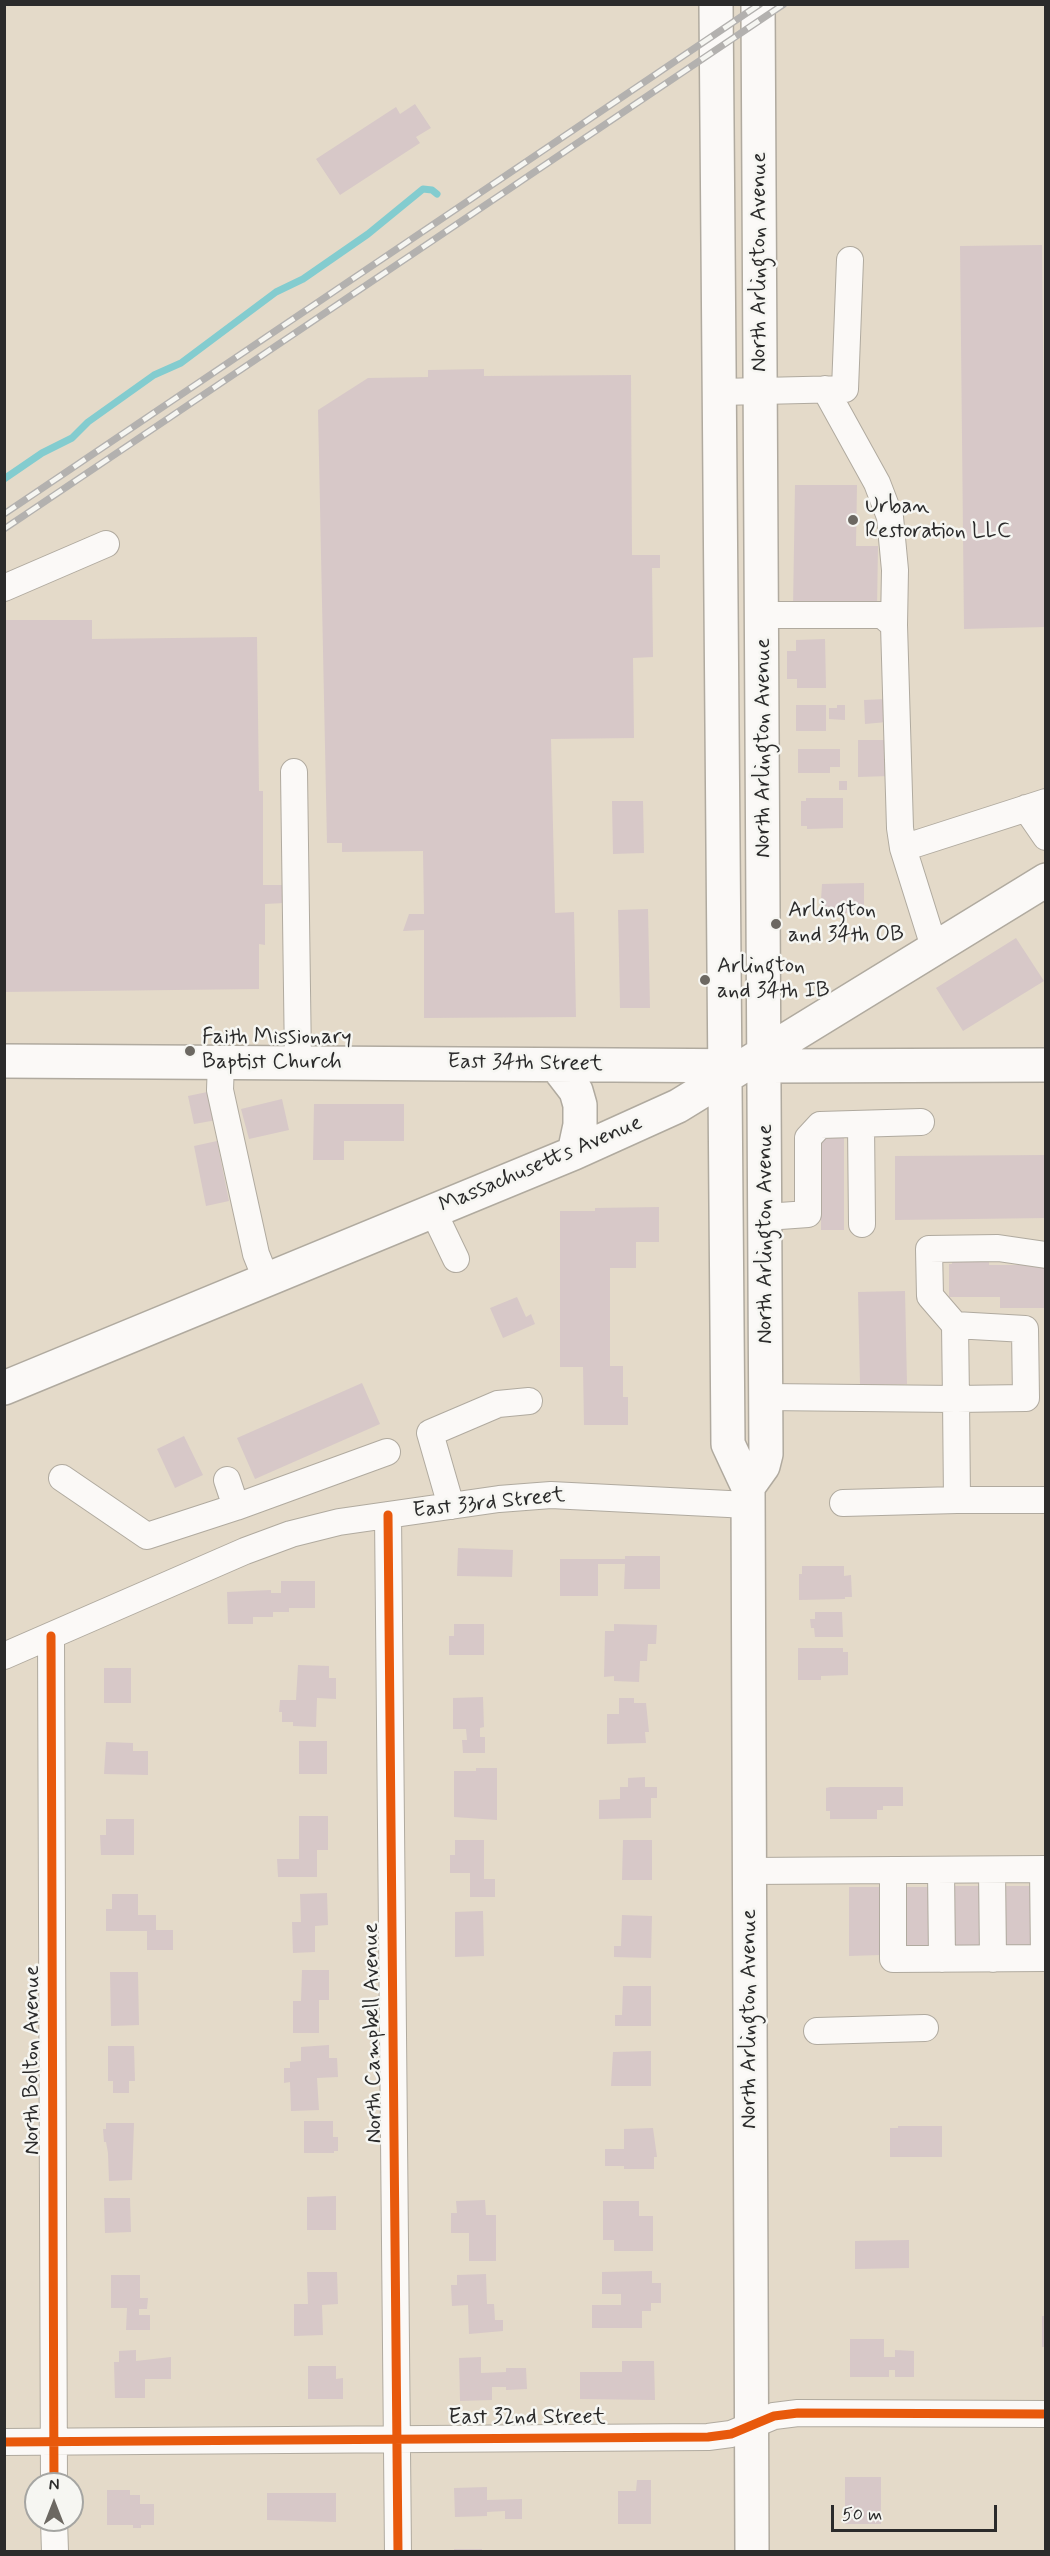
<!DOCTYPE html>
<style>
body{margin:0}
#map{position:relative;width:1050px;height:2556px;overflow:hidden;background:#e4dac9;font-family:Mynerve,sans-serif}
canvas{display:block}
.frame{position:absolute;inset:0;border:6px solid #2b2b2b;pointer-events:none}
.north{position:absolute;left:24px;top:2472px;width:60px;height:60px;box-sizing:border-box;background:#f6f6f2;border:2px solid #a5a5a2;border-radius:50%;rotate:0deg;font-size:16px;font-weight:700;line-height:24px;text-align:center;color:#2b2b2b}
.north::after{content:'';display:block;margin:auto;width:21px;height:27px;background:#6c6862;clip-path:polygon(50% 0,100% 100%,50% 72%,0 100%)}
.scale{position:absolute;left:831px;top:2505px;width:166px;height:27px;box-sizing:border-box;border:3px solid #2b2b2b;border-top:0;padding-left:8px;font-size:18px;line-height:21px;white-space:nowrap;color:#2b2b2b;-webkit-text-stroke:4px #f6f6f2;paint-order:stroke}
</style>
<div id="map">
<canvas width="1050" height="2556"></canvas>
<div class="frame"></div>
<div class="north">N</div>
<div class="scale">50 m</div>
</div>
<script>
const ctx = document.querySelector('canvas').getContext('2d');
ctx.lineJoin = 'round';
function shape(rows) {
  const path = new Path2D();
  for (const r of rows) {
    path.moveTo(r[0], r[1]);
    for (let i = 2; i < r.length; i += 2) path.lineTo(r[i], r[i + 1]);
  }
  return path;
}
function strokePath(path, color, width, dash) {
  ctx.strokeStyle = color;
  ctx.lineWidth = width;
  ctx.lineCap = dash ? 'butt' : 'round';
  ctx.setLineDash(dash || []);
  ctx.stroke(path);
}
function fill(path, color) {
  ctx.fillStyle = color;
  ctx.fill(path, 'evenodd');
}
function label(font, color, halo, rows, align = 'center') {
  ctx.font = font + ' Mynerve,sans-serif';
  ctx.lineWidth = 5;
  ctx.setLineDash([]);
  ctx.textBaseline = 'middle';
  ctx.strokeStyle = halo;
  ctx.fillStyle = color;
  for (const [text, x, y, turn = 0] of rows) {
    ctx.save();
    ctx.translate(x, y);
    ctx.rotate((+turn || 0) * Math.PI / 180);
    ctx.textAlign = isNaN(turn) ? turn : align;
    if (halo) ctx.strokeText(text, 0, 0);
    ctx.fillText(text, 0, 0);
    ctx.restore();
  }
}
const stream = shape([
 [4,479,42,453,72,438,88,422,154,375,181,363,276,292,303,279,368,234,423,189,432,190,437,194]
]);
const building = shape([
 [415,104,431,128,416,137,420,143,340,195,316,159,396,107,400,114],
 [1042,245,1046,627,964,629,960,246],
 [484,369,484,376,631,375,632,555,660,555,660,568,652,568,653,657,633,658,634,738,551,739,555,913,574,912,576,1017,424,1018,424,930,403,931,409,914,424,914,423,851,342,852,342,843,327,843,318,410,368,378,428,377,428,370],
 [795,485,857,485,856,546,878,546,877,609,793,608],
 [4,620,92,620,92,639,257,637,259,791,263,791,263,885,284,885,284,903,265,904,265,945,259,944,259,989,4,992],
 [825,639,826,688,797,688,797,679,787,679,787,651,796,651,796,640],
 [886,699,887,722,865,724,864,700],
 [796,705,826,705,826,731,796,731],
 [837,705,845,705,845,720,829,719,829,708,837,708],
 [858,740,890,740,890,776,858,777],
 [798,749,840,749,840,767,830,767,830,773,798,773],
 [839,781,847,781,847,790,839,790],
 [806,798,843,798,843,828,807,829,807,826,801,826,801,801,806,801],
 [612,801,643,801,644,853,613,854],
 [864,883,864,913,840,913,840,916,820,916,822,884],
 [648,909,650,1008,620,1008,618,910],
 [1016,938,1044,981,963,1031,936,988],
 [212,1091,217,1120,194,1124,188,1096],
 [282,1099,289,1130,249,1139,241,1109],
 [314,1104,404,1104,404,1141,344,1141,344,1160,313,1160],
 [821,1137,844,1137,844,1230,821,1230],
 [217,1141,229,1201,206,1206,194,1146],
 [1046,1155,1046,1218,895,1220,895,1156],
 [659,1207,659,1242,636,1242,636,1268,610,1268,610,1366,623,1366,623,1397,628,1397,628,1425,584,1425,583,1367,560,1367,560,1211,595,1211,595,1208],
 [952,1255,989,1255,989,1265,1046,1265,1046,1308,1000,1308,1000,1297,949,1297,949,1264,952,1264],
 [905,1291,907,1384,860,1385,858,1292],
 [517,1297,526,1317,531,1314,535,1324,503,1338,490,1308],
 [362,1383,380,1424,255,1479,237,1438],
 [184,1436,203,1475,175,1488,157,1449],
 [458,1548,513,1550,512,1577,457,1576],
 [625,1556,660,1556,660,1589,624,1589,625,1564,598,1564,598,1596,560,1596,560,1559,625,1559],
 [802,1566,844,1566,844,1576,851,1575,852,1597,845,1597,845,1599,799,1600,799,1574,802,1574],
 [281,1581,315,1581,315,1608,289,1608,289,1612,273,1612,273,1617,253,1617,253,1624,228,1624,227,1592,271,1590,271,1593,281,1593],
 [815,1612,842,1612,843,1637,815,1637,814,1628,811,1628,810,1619,815,1619],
 [454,1624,484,1624,484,1655,449,1655,449,1636,454,1636],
 [614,1624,657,1625,656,1644,648,1644,647,1661,640,1661,639,1682,614,1681,614,1676,604,1677,605,1631,614,1631],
 [798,1648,843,1648,843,1652,848,1652,848,1675,821,1676,821,1680,798,1680],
 [298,1665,329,1666,329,1678,336,1678,336,1699,317,1698,316,1727,293,1726,293,1722,282,1722,282,1712,279,1712,280,1700,296,1700],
 [104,1668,131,1668,131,1703,104,1703],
 [483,1697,484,1727,480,1728,480,1737,485,1737,485,1753,463,1753,462,1740,467,1740,466,1729,453,1729,453,1698],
 [619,1698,634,1698,634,1703,646,1703,649,1732,645,1732,646,1743,607,1744,607,1714,619,1714],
 [299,1741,327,1741,327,1774,299,1774],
 [106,1742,133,1743,133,1751,148,1751,148,1775,104,1774],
 [476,1768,497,1768,497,1820,454,1817,454,1771,476,1771],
 [645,1777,645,1787,657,1787,657,1798,651,1798,651,1818,599,1819,599,1800,620,1799,620,1787,628,1787,628,1778],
 [830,1787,903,1787,903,1806,883,1806,883,1810,877,1810,877,1819,830,1819,830,1811,826,1811,826,1788],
 [299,1816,328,1816,328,1850,317,1850,317,1877,278,1877,277,1859,299,1859],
 [106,1819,134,1819,134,1855,101,1855,100,1835,106,1835],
 [455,1840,484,1840,484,1879,495,1879,495,1897,470,1897,470,1873,450,1873,450,1855,455,1855],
 [623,1840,652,1840,652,1880,622,1880],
 [953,1886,984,1886,985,1951,954,1952],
 [1004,1886,1035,1886,1035,1951,1004,1951],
 [849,1887,881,1887,881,1955,849,1956],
 [902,1887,933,1887,934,1952,903,1952],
 [327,1893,328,1925,315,1926,315,1952,293,1953,292,1922,301,1922,300,1894],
 [112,1894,138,1894,138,1915,156,1915,156,1930,173,1930,173,1950,147,1950,147,1931,106,1931,106,1909,112,1909],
 [483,1911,484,1956,455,1957,455,1912],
 [622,1915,652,1916,651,1958,614,1957,614,1946,621,1946],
 [302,1970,329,1970,329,2000,319,2000,319,2033,293,2033,293,2001,301,2001],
 [110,1972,138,1972,139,2025,111,2026],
 [623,1986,651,1986,651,2026,615,2026,615,2015,622,2015],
 [329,2045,329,2058,337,2058,338,2077,317,2078,319,2110,291,2111,290,2082,284,2083,284,2068,290,2068,290,2062,301,2061,301,2047],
 [108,2046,134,2046,135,2081,129,2081,129,2093,113,2093,113,2081,108,2081],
 [651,2051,651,2086,611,2086,613,2052],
 [304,2121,333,2121,333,2137,338,2137,338,2151,334,2151,334,2153,304,2153],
 [106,2123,134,2123,132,2180,109,2181,108,2153,106,2142,104,2142,103,2129,106,2129],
 [898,2126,942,2126,942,2157,890,2157,890,2128,898,2128],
 [653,2128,657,2157,654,2157,654,2169,624,2169,624,2166,605,2166,605,2149,624,2149,624,2129],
 [336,2196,336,2230,307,2230,307,2197],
 [104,2198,130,2198,131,2232,105,2233],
 [485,2200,486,2215,496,2215,496,2261,469,2261,469,2233,451,2233,451,2213,457,2213,456,2201],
 [603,2201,639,2201,639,2216,653,2216,653,2251,614,2251,614,2240,603,2240],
 [909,2240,909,2268,855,2269,855,2241],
 [652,2271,652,2283,661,2283,661,2303,651,2303,651,2311,642,2311,642,2328,592,2328,592,2305,621,2305,621,2294,602,2294,602,2272],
 [307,2272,337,2272,338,2304,322,2305,323,2335,294,2336,294,2304,308,2304],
 [486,2274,487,2304,494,2304,495,2320,503,2320,503,2331,469,2334,468,2305,452,2306,451,2285,457,2285,457,2275],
 [111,2275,140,2275,140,2298,148,2298,147,2309,139,2309,139,2315,150,2315,150,2330,126,2330,127,2308,111,2308],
 [1042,2316,1046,2316,1046,2347,1042,2347],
 [850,2339,884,2339,884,2357,895,2357,895,2350,914,2351,914,2377,895,2377,895,2370,889,2370,889,2377,850,2377],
 [136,2350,136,2361,171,2357,171,2379,145,2379,145,2398,115,2398,114,2362,119,2362,119,2351],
 [481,2357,481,2373,506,2372,506,2368,526,2368,527,2389,506,2390,506,2387,492,2387,492,2400,460,2401,459,2358],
 [622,2361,654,2361,655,2400,580,2399,580,2372,622,2372],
 [308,2366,336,2366,336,2379,343,2378,343,2399,308,2399],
 [845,2477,881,2477,881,2524,845,2524],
 [637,2480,651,2480,651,2524,618,2524,618,2491,636,2491],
 [487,2487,487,2500,522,2499,522,2519,505,2519,505,2511,487,2512,487,2516,455,2517,454,2488],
 [107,2490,130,2490,130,2495,140,2495,140,2504,154,2504,154,2525,141,2525,141,2528,133,2528,133,2525,107,2525],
 [267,2493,336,2493,336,2522,267,2520],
 [454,2549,482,2549,482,2552,454,2552]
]);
const minor = shape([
 [825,389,877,483,890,517,895,570,894,625],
 [720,392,845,389,850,260],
 [4,588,106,544],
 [763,615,882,615,894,625,900,828,903,848,935,950],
 [294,772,298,1062],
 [1026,808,1046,837],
 [903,848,1046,802],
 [221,1062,220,1090,256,1254,266,1279],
 [861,1124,862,1224],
 [433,1211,456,1259],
 [766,1217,808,1214,808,1138,820,1125,921,1122],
 [955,1325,930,1296,929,1249,998,1248,1046,1255],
 [766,1397,956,1399,955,1325,1025,1329,1026,1398,956,1399,957,1500,843,1503],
 [62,1478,147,1536,236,1507],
 [227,1480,236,1507,387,1452],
 [957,1500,1046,1500],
 [451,1506,430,1433,498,1404,529,1401],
 [388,1515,398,2552],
 [51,1636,54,2484],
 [4,1656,245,1551,291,1534,339,1522,499,1499,551,1495,748,1505],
 [1043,1869,1044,1958],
 [893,1870,893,1959,1046,1958],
 [941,1870,942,1959],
 [992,1870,993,1959],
 [749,1871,1046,1869],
 [817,2031,925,2028],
 [4,2442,708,2437,731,2434,774,2416,798,2413,1046,2414],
 [54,2520,55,2552]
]);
const major = shape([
 [716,4,728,1444,748,1487,752,2552],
 [4,1061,766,1066,1046,1065],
 [556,1065,576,1091,580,1105,580,1125,574,1153],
 [4,1388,574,1153,678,1106,1046,880],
 [748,1487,763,1466,766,1454,758,4]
]);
const rail = shape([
 [4,514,760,4],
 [4,529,784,4]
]);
const cycleway = shape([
 [388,1515,398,2552],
 [51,1636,54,2484],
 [4,2442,708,2437,731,2434,774,2416,798,2413,1046,2414]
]);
const markers = [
 [853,520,6,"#6c6862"],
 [776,924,6,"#6c6862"],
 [705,980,6,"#6c6862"],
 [190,1051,6,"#6c6862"]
];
const streetNames = [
 ["North Arlington Avenue",760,262,-90],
 ["North Arlington Avenue",764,748,-90],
 ["East 34th Street",525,1064,1],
 ["Massachusetts Avenue",541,1165,-23],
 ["North Arlington Avenue",766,1234,-90],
 ["East 33rd Street",489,1504,-6],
 ["North Arlington Avenue",750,2019,-90],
 ["North Campbell Avenue",374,2033,-91],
 ["North Bolton Avenue",33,2060,-90],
 ["East 32nd Street",527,2418]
];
const poiNames = [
 ["Urban",865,507],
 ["Restoration LLC",865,532],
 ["Arlington",788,911],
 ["and 34th OB",788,936],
 ["Arlington",717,967],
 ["and 34th IB",717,992],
 ["Faith Missionary",202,1038],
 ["Baptist Church",202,1063]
];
strokePath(stream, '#83cccf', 7);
fill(building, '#d7c8c8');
strokePath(minor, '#b0aa9f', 28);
strokePath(major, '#b0aa9f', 36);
strokePath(minor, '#fbf9f7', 26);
strokePath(major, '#fbf9f7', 33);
strokePath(rail, '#b3b1af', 7);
strokePath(rail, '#f6f6f2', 4.5, [14]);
strokePath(cycleway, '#e8590c', 9);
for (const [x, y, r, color] of markers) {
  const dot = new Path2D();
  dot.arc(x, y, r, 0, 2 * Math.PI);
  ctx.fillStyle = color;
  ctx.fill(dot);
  strokePath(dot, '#f6f6f2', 2);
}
label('22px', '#2b2b2b', '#f6f6f2', streetNames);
label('22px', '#2b2b2b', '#f6f6f2', poiNames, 'left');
</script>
